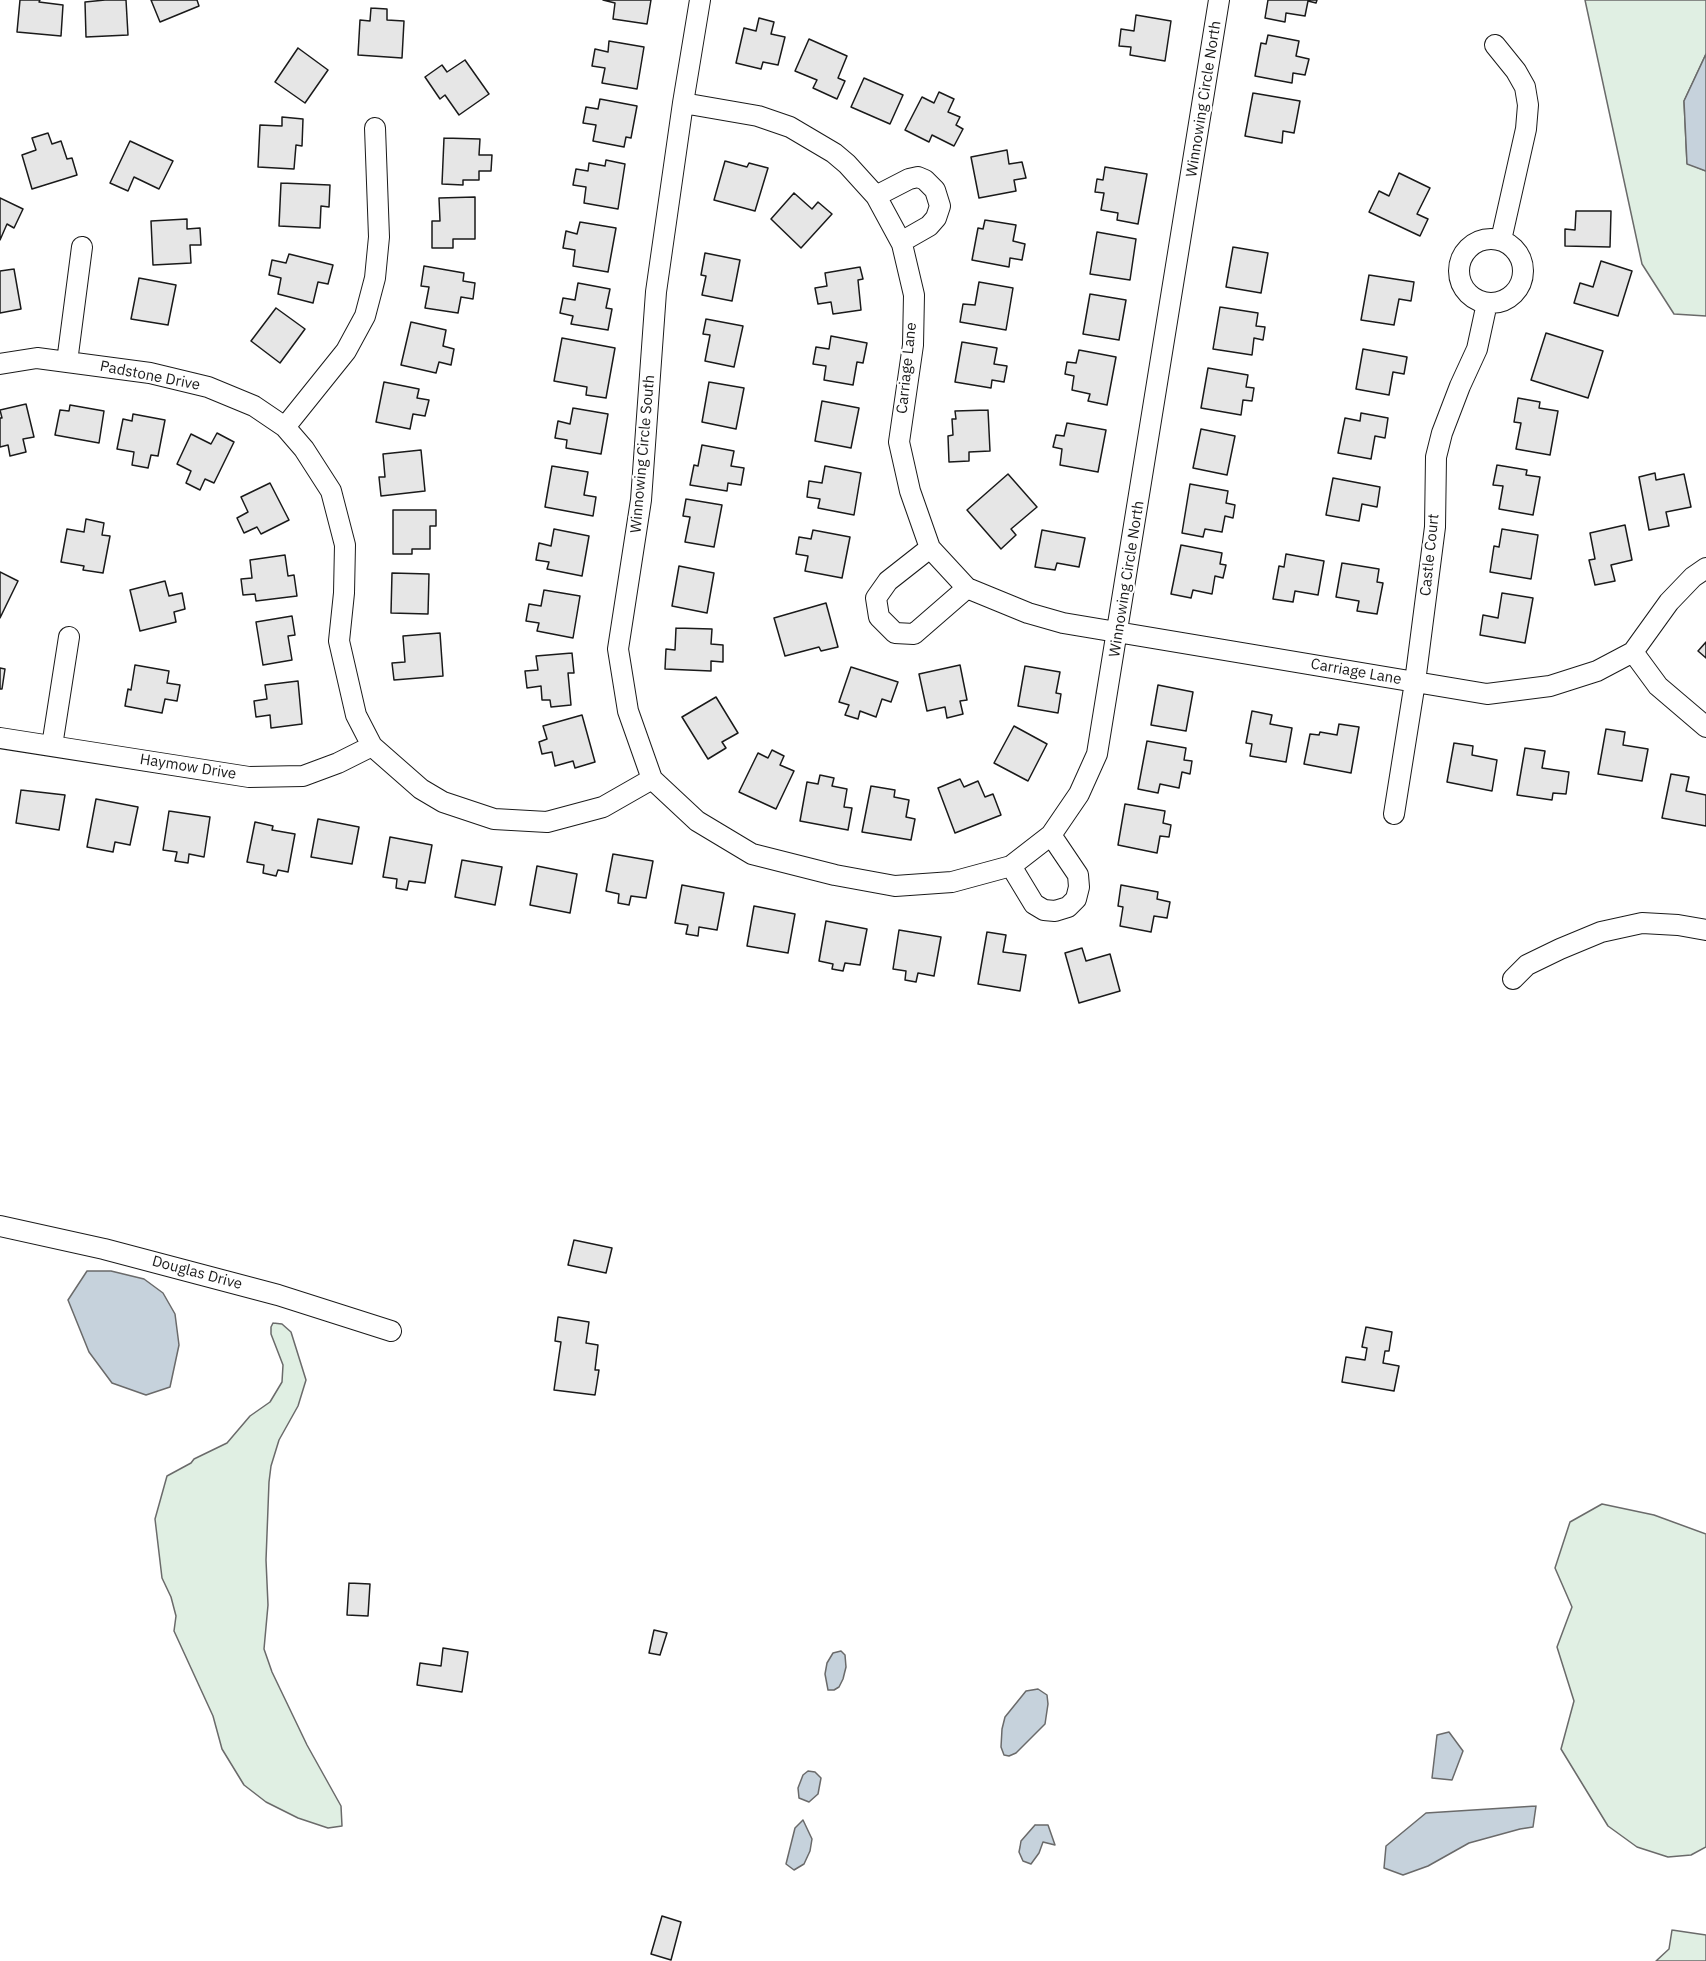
<!DOCTYPE html>
<style>
body{margin:0}
canvas{display:block;background:#fff}
</style>
<canvas width="1706" height="1961"></canvas>
<script>
const ctx = document.querySelector('canvas').getContext('2d');
ctx.lineJoin = 'round';
function fill(path, color) {
  ctx.fillStyle = color;
  ctx.fill(path, 'evenodd');
}
function shape(rows) {
  const path = new Path2D();
  for (const r of rows) {
    if (r.length === 3) {
      path.moveTo(r[0] + r[2], r[1]);
      path.arc(r[0], r[1], r[2], 0, 2 * Math.PI);
      continue;
    }
    path.moveTo(r[0], r[1]);
    for (let i = 2; i < r.length; i += 2) path.lineTo(r[i], r[i + 1]);
  }
  return path;
}
function strokePath(path, color, width, dash) {
  ctx.strokeStyle = color;
  ctx.lineWidth = width;
  ctx.lineCap = dash ? 'butt' : 'round';
  ctx.setLineDash(dash || []);
  ctx.stroke(path);
}
function label(font, color, halo, rows, align = 'center') {
  ctx.font = font + ' "IBM Plex Sans",sans-serif';
  ctx.lineWidth = 4.5;
  ctx.setLineDash([]);
  ctx.textBaseline = 'middle';
  ctx.strokeStyle = halo;
  ctx.fillStyle = color;
  for (const [text, x, y, turn = 0] of rows) {
    ctx.save();
    ctx.translate(x, y);
    ctx.rotate((+turn || 0) * Math.PI / 180);
    ctx.textAlign = isNaN(turn) ? turn : align;
    if (halo) ctx.strokeText(text, 0, 0);
    ctx.fillText(text, 0, 0);
    ctx.restore();
  }
}
const green = shape([
 [1585,0,1706,0,1706,54,1684,101,1687,163,1706,171,1706,316,1674,314,1642,264,1585,0],
 [273,1323,282,1324,291,1332,306,1380,298,1406,279,1440,271,1466,269,1482,266,1560,268,1605,264,1649,272,1672,307,1745,341,1806,342,1826,328,1828,298,1818,266,1802,244,1785,222,1749,213,1716,174,1631,176,1616,171,1597,162,1578,155,1519,167,1476,191,1463,194,1459,227,1443,250,1416,270,1402,282,1382,283,1365,271,1334,271,1327,273,1323],
 [1602,1504,1654,1515,1706,1534,1706,1847,1691,1855,1668,1857,1637,1847,1608,1826,1561,1749,1574,1701,1557,1647,1572,1607,1555,1568,1570,1522,1602,1504],
 [1672,1930,1706,1935,1706,1961,1656,1961,1669,1949,1672,1930]
]);
const water = shape([
 [1706,54,1706,171,1687,164,1684,101,1706,54],
 [87,1271,111,1271,144,1279,163,1293,175,1314,179,1345,170,1387,146,1395,112,1383,89,1352,68,1300,87,1271],
 [841,1651,845,1655,846,1667,843,1679,839,1687,834,1690,828,1690,825,1674,827,1663,833,1653,841,1651],
 [1038,1689,1047,1695,1048,1704,1045,1724,1016,1753,1009,1756,1004,1755,1001,1747,1002,1729,1005,1717,1026,1691,1038,1689],
 [1449,1732,1463,1751,1452,1780,1432,1778,1437,1735,1449,1732],
 [808,1771,815,1772,821,1778,818,1794,809,1802,799,1798,798,1788,803,1775,808,1771],
 [1536,1806,1533,1827,1520,1829,1469,1843,1428,1866,1403,1875,1384,1868,1386,1846,1426,1813,1536,1806],
 [803,1820,812,1839,810,1851,804,1864,794,1870,786,1864,795,1828,803,1820],
 [1035,1825,1048,1825,1055,1845,1043,1842,1039,1853,1031,1864,1023,1861,1019,1852,1020,1847,1021,1841,1035,1825]
]);
const building = shape([
 [20,0,40,0,39,2,63,5,61,36,17,32,20,0],
 [105,0,126,0,128,35,86,37,85,2,105,0],
 [151,0,197,0,199,6,160,22,151,0],
 [603,0,651,0,647,24,613,19,615,3,603,0],
 [1268,0,1317,0,1316,3,1308,1,1305,16,1286,13,1285,22,1265,18,1268,0],
 [371,8,387,9,387,20,404,21,402,58,358,55,360,20,370,21,371,8],
 [1136,15,1171,21,1165,61,1130,55,1131,47,1119,46,1121,29,1134,31,1136,15],
 [759,18,774,22,771,34,785,37,778,65,763,62,761,69,736,63,744,28,756,31,759,18],
 [1268,35,1299,41,1296,56,1309,59,1305,75,1293,73,1292,83,1255,76,1261,43,1266,44,1268,35],
 [809,39,847,56,838,78,845,81,837,99,813,88,817,80,795,71,809,39],
 [609,41,644,47,637,89,602,83,605,68,592,66,595,49,608,52,609,41],
 [298,48,328,70,305,103,275,82,298,48],
 [465,60,489,94,459,115,445,95,440,99,425,77,442,65,447,72,465,60],
 [864,78,903,95,890,124,851,107,864,78],
 [939,92,954,99,948,112,960,117,956,125,963,129,954,146,932,135,929,142,905,130,922,97,934,103,939,92],
 [1253,93,1300,101,1294,133,1283,131,1282,143,1245,136,1253,93],
 [600,99,637,106,631,138,626,137,624,147,593,141,596,125,583,123,586,107,598,109,600,99],
 [282,117,303,119,302,146,296,145,294,169,258,167,260,125,282,126,282,117],
 [48,133,52,144,61,141,67,159,72,158,77,175,32,189,22,155,36,150,32,138,48,133],
 [444,138,480,139,479,155,492,155,491,171,479,171,479,180,463,180,463,185,442,184,444,138],
 [130,141,173,161,159,189,134,177,128,191,110,183,130,141],
 [1007,150,1009,164,1022,162,1026,178,1014,180,1016,191,979,198,971,157,1007,150],
 [606,160,625,164,618,209,584,203,586,187,573,185,576,169,588,171,589,163,605,166,606,160],
 [725,161,747,167,749,163,768,168,755,211,714,200,725,161],
 [1105,167,1147,174,1138,224,1117,220,1118,213,1101,210,1104,193,1095,192,1097,179,1103,180,1105,167],
 [1399,173,1430,188,1417,214,1428,219,1420,236,1369,212,1379,191,1389,196,1399,173],
 [281,183,330,185,329,207,321,206,320,228,279,226,281,183],
 [794,193,812,209,818,202,832,214,801,248,771,219,794,193],
 [475,197,475,239,453,239,453,248,432,248,432,221,440,221,439,198,475,197],
 [0,198,23,209,14,228,7,224,0,240,0,198],
 [1576,211,1611,211,1610,247,1565,246,1565,229,1575,230,1576,211],
 [187,219,187,229,200,228,201,245,190,245,191,263,153,265,151,221,187,219],
 [985,220,1016,225,1013,241,1025,244,1022,260,1010,258,1009,267,972,260,978,228,983,229,985,220],
 [580,222,616,228,608,272,573,266,575,250,563,248,566,231,577,234,580,222],
 [1097,232,1136,239,1130,280,1090,274,1097,232],
 [1233,247,1268,253,1261,293,1226,287,1233,247],
 [705,253,740,260,732,301,702,295,706,276,701,275,705,253],
 [289,254,333,265,328,284,318,282,313,303,278,294,281,278,269,275,272,260,286,263,289,254],
 [1601,261,1632,271,1618,316,1574,303,1580,283,1593,287,1601,261],
 [424,266,464,273,463,281,475,283,473,299,461,297,458,313,425,308,429,287,421,286,424,266],
 [860,267,863,279,858,280,861,310,833,314,831,302,818,304,815,288,827,286,825,273,860,267],
 [14,269,21,309,0,313,0,271,14,269],
 [1369,275,1414,282,1411,301,1399,299,1394,325,1361,320,1369,275],
 [139,278,176,285,168,325,131,319,139,278],
 [979,282,1013,288,1006,330,960,322,963,304,975,305,979,282],
 [578,283,610,289,606,308,612,309,608,330,571,324,573,316,560,313,563,298,575,300,578,283],
 [1090,294,1126,300,1119,340,1083,334,1090,294],
 [1220,307,1258,313,1256,326,1265,327,1263,340,1254,338,1252,355,1213,349,1220,307],
 [276,308,305,329,280,363,251,341,276,308],
 [706,319,743,326,734,367,705,361,710,335,703,334,706,319],
 [411,322,446,330,443,346,454,349,451,365,439,362,436,373,401,365,411,322],
 [1546,333,1603,351,1588,398,1531,380,1546,333],
 [831,336,867,343,863,363,857,362,853,385,824,380,826,366,813,364,816,347,829,349,831,336],
 [562,338,615,348,606,398,586,395,587,387,554,381,562,338],
 [962,342,997,348,994,364,1007,366,1004,382,992,380,991,388,955,382,962,342],
 [1363,349,1407,357,1404,374,1393,372,1389,395,1356,389,1363,349],
 [1079,350,1116,357,1107,405,1088,401,1090,394,1072,390,1074,376,1065,374,1067,362,1076,363,1079,350],
 [1208,368,1248,375,1246,387,1254,388,1252,401,1243,400,1241,415,1201,408,1208,368],
 [384,382,419,389,417,398,429,400,425,416,413,414,410,429,376,422,384,382],
 [709,382,744,388,736,429,702,422,709,382],
 [1518,398,1540,402,1539,408,1558,411,1550,455,1516,449,1521,423,1514,422,1518,398],
 [822,401,859,408,851,448,815,441,822,401],
 [26,404,34,437,23,439,26,452,10,456,8,445,0,447,0,418,2,418,0,410,26,404],
 [70,405,104,411,99,443,55,435,60,410,69,411,70,405],
 [573,408,608,414,601,454,566,448,567,440,555,438,558,421,570,424,573,408],
 [988,410,990,451,969,452,969,461,949,462,948,436,953,435,952,419,956,419,955,411,988,410],
 [1361,413,1388,418,1385,438,1375,436,1371,459,1338,453,1345,418,1360,421,1361,413],
 [133,414,165,420,158,456,151,455,148,468,132,465,134,452,117,449,123,419,132,421,133,414],
 [1067,423,1106,430,1098,472,1060,465,1062,449,1053,447,1056,435,1064,436,1067,423],
 [1201,429,1235,436,1227,475,1193,468,1201,429],
 [217,433,234,442,214,483,205,479,200,490,186,483,191,471,177,464,191,434,211,444,217,433],
 [702,445,734,451,731,466,744,468,741,485,728,483,727,491,690,485,694,465,698,466,702,445],
 [421,450,425,491,381,496,379,477,385,477,383,454,421,450],
 [1497,465,1527,470,1526,475,1540,477,1533,515,1499,509,1503,486,1493,485,1497,465],
 [552,466,588,472,584,495,596,497,593,516,545,507,552,466],
 [825,466,861,473,854,515,818,508,820,499,807,497,809,481,822,483,825,466],
 [1655,473,1656,480,1684,474,1691,507,1666,512,1669,526,1649,530,1639,477,1655,473],
 [1008,474,1037,507,1011,529,1016,535,1001,549,967,510,1008,474],
 [1333,478,1380,487,1377,507,1362,504,1359,521,1326,515,1333,478],
 [270,483,289,520,261,534,257,527,244,533,237,518,248,512,241,497,270,483],
 [1190,484,1228,491,1226,503,1235,505,1233,518,1225,516,1222,532,1205,529,1203,537,1182,533,1190,484],
 [686,499,722,505,714,547,685,542,690,517,683,516,686,499],
 [393,510,436,510,436,526,430,526,430,549,412,549,412,554,393,554,393,510],
 [86,519,104,523,102,535,110,536,103,573,83,570,84,566,61,562,67,529,84,532,86,519],
 [1625,525,1632,560,1611,565,1615,581,1595,585,1589,560,1595,559,1590,533,1625,525],
 [554,529,589,536,582,576,547,569,549,562,536,560,539,543,551,546,554,529],
 [1502,529,1538,535,1531,579,1490,572,1494,546,1499,547,1502,529],
 [813,530,850,537,842,578,805,571,808,556,796,554,799,537,811,539,813,530],
 [1042,530,1085,538,1079,567,1057,563,1055,570,1035,567,1042,530],
 [1181,545,1222,553,1220,564,1226,565,1223,578,1215,576,1212,594,1193,590,1191,598,1171,594,1181,545],
 [1286,554,1324,561,1318,595,1295,591,1293,602,1273,599,1279,566,1284,567,1286,554],
 [285,555,288,576,294,575,297,596,256,601,255,594,243,595,241,579,252,578,250,560,285,555],
 [1342,563,1379,569,1377,582,1383,583,1377,614,1357,611,1359,601,1336,597,1342,563],
 [679,566,714,573,707,613,672,606,679,566],
 [0,572,18,581,0,618,0,572],
 [392,573,429,574,428,614,391,613,392,573],
 [165,581,169,596,182,593,185,609,174,612,176,622,140,631,130,590,165,581],
 [544,590,580,596,573,638,537,631,539,623,526,621,529,604,541,606,544,590],
 [1502,593,1533,598,1525,643,1480,635,1483,615,1498,618,1502,593],
 [826,603,838,647,821,651,819,647,785,656,774,618,826,603],
 [292,616,295,635,288,636,292,660,263,665,256,622,292,616],
 [676,628,712,629,711,644,723,645,723,662,711,661,711,671,665,669,666,649,675,650,676,628],
 [440,633,443,676,394,680,392,663,405,662,403,636,440,633],
 [1706,642,1706,658,1698,651,1706,642],
 [572,653,574,673,568,673,571,705,551,707,550,700,542,700,541,686,527,688,525,671,538,670,536,656,572,653],
 [135,665,169,671,167,683,180,685,177,701,165,699,162,713,125,706,128,689,131,690,135,665],
 [960,665,967,700,960,701,963,714,947,718,945,707,927,711,919,674,960,665],
 [1025,666,1060,672,1056,693,1061,694,1058,713,1018,706,1025,666],
 [851,667,898,682,891,702,882,699,876,717,860,711,858,719,845,715,849,705,839,702,851,667],
 [0,668,5,669,2,689,0,689,0,668],
 [298,681,302,724,271,728,270,715,256,717,254,701,267,699,265,685,298,681],
 [1158,685,1193,692,1186,731,1151,725,1158,685],
 [716,697,738,733,722,742,726,748,708,759,682,717,716,697],
 [1252,711,1272,715,1270,724,1292,728,1286,762,1250,756,1252,744,1246,743,1252,711],
 [582,715,595,762,575,768,573,761,555,766,552,752,542,754,539,742,547,739,543,726,582,715],
 [1339,724,1359,727,1351,773,1304,764,1310,734,1319,735,1320,732,1337,735,1339,724],
 [1014,726,1047,744,1028,781,994,763,1014,726],
 [1606,729,1625,732,1623,745,1648,749,1642,781,1598,774,1606,729],
 [1147,741,1186,748,1184,760,1192,761,1190,774,1182,772,1179,788,1160,784,1158,793,1138,789,1147,741],
 [1454,743,1473,746,1472,755,1497,760,1492,791,1447,782,1454,743],
 [1525,748,1545,751,1542,768,1569,772,1566,794,1553,793,1552,800,1517,795,1525,748],
 [772,750,784,756,780,765,794,771,776,809,739,792,758,753,768,758,772,750],
 [1671,774,1689,777,1686,791,1706,795,1706,826,1662,818,1671,774],
 [820,775,834,778,832,786,847,789,844,807,852,808,848,830,800,821,807,782,818,784,820,775],
 [960,779,964,787,978,781,985,797,993,794,1001,815,955,833,938,788,960,779],
 [871,786,895,790,894,797,909,800,906,817,915,819,911,840,862,832,871,786],
 [21,790,65,795,59,830,16,823,21,790],
 [96,799,138,807,130,845,115,842,113,852,87,847,96,799],
 [1125,804,1165,811,1163,823,1171,825,1169,837,1160,836,1157,853,1118,845,1125,804],
 [169,811,210,817,204,857,189,854,188,863,175,861,177,852,163,850,169,811],
 [318,819,359,827,352,864,311,857,318,819],
 [255,822,273,826,272,830,295,834,288,872,278,870,276,876,263,873,264,865,247,862,255,822],
 [390,837,432,845,425,883,409,881,407,890,396,888,397,879,383,877,390,837],
 [613,854,653,861,646,898,631,896,629,905,618,903,619,894,606,891,613,854],
 [462,860,502,867,495,905,455,897,462,860],
 [537,866,577,874,570,913,530,905,537,866],
 [682,885,724,893,717,930,699,927,698,936,686,934,688,925,675,923,682,885],
 [1121,885,1158,892,1157,899,1170,902,1167,918,1154,916,1151,932,1120,926,1123,907,1118,906,1121,885],
 [754,906,795,914,788,953,747,946,754,906],
 [826,921,867,929,860,965,845,963,843,971,832,969,833,964,819,961,826,921],
 [899,930,941,937,934,976,918,973,916,982,905,980,906,971,893,969,899,930],
 [987,932,1006,935,1003,952,1026,955,1020,991,978,984,987,932],
 [1082,948,1086,961,1110,954,1120,991,1079,1003,1065,953,1082,948],
 [574,1240,612,1248,606,1273,568,1265,574,1240],
 [558,1317,589,1322,586,1343,598,1345,595,1370,599,1370,595,1395,554,1390,561,1342,555,1341,558,1317],
 [1366,1327,1392,1332,1389,1351,1385,1351,1383,1363,1399,1366,1394,1391,1342,1382,1346,1357,1365,1360,1367,1348,1362,1347,1366,1327],
 [349,1583,370,1584,368,1616,347,1615,349,1583],
 [654,1630,667,1633,660,1655,649,1653,654,1630],
 [443,1648,468,1652,462,1692,417,1685,420,1663,441,1666,443,1648],
 [662,1916,681,1922,671,1960,651,1954,662,1916]
]);
const minor = shape([
 [700,0,683,103,656,292,641,500,618,649,628,711,652,779,697,821,752,854,835,875,895,886,952,882,1011,866,1051,835,1079,794,1097,754,1219,0],
 [1495,45,1516,71,1525,87,1528,105,1526,129,1501,240],
 [683,103,758,116,790,127,834,153,847,164,876,196,902,244,914,295,913,345,899,442,910,491,930,548,967,588,1028,613,1063,623,1487,694,1550,686,1597,671,1633,652,1669,602,1693,577,1706,568],
 [876,196,909,179,918,177,925,180,935,190,940,206,936,218,929,226,901,242],
 [1491,271,32],
 [67,362,82,247],
 [0,364,37,358,150,373,208,387,254,406,285,427,304,449,331,491,345,545,344,593,339,641,356,715,372,746,421,789,443,802,494,819,547,822,603,807,652,779],
 [285,427,346,351,365,316,375,278,379,237,375,128],
 [930,548,888,581,876,598,879,617,895,633,914,634,967,588],
 [1633,652,1658,686,1706,727],
 [0,738,249,777,303,776,338,763,372,746],
 [52,746,69,637],
 [1394,814,1415,682,1435,527,1436,457,1442,433,1460,386,1477,349,1487,303],
 [1011,866,1034,904,1044,910,1055,911,1068,907,1076,899,1079,887,1078,875,1051,835],
 [1513,979,1527,965,1560,949,1601,932,1642,923,1678,925,1706,930],
 [0,1226,104,1249,278,1295,391,1331]
]);
const streetNames = [
 ["Winnowing Circle North",1204,99,-81],
 ["Carriage Lane",907,368,-84],
 ["Padstone Drive",150,376,11],
 ["Winnowing Circle South",643,454,-85],
 ["Castle Court",1430,555,-84],
 ["Winnowing Circle North",1127,579,-81],
 ["Carriage Lane",1356,672,10],
 ["Haymow Drive",188,767,9],
 ["Douglas Drive",197,1273,15]
];
fill(green, '#e0efe3');
strokePath(green, '#6a6a6a', 1.5);
fill(water, '#c6d2dc');
strokePath(water, '#6a6a6a', 1.5);
fill(building, '#e6e6e6');
strokePath(building, '#1a1a1a', 1.5);
strokePath(minor, '#1a1a1a', 22);
strokePath(minor, '#fff', 20);
label('15px', '#1a1a1a', '#fff', streetNames);
</script>
